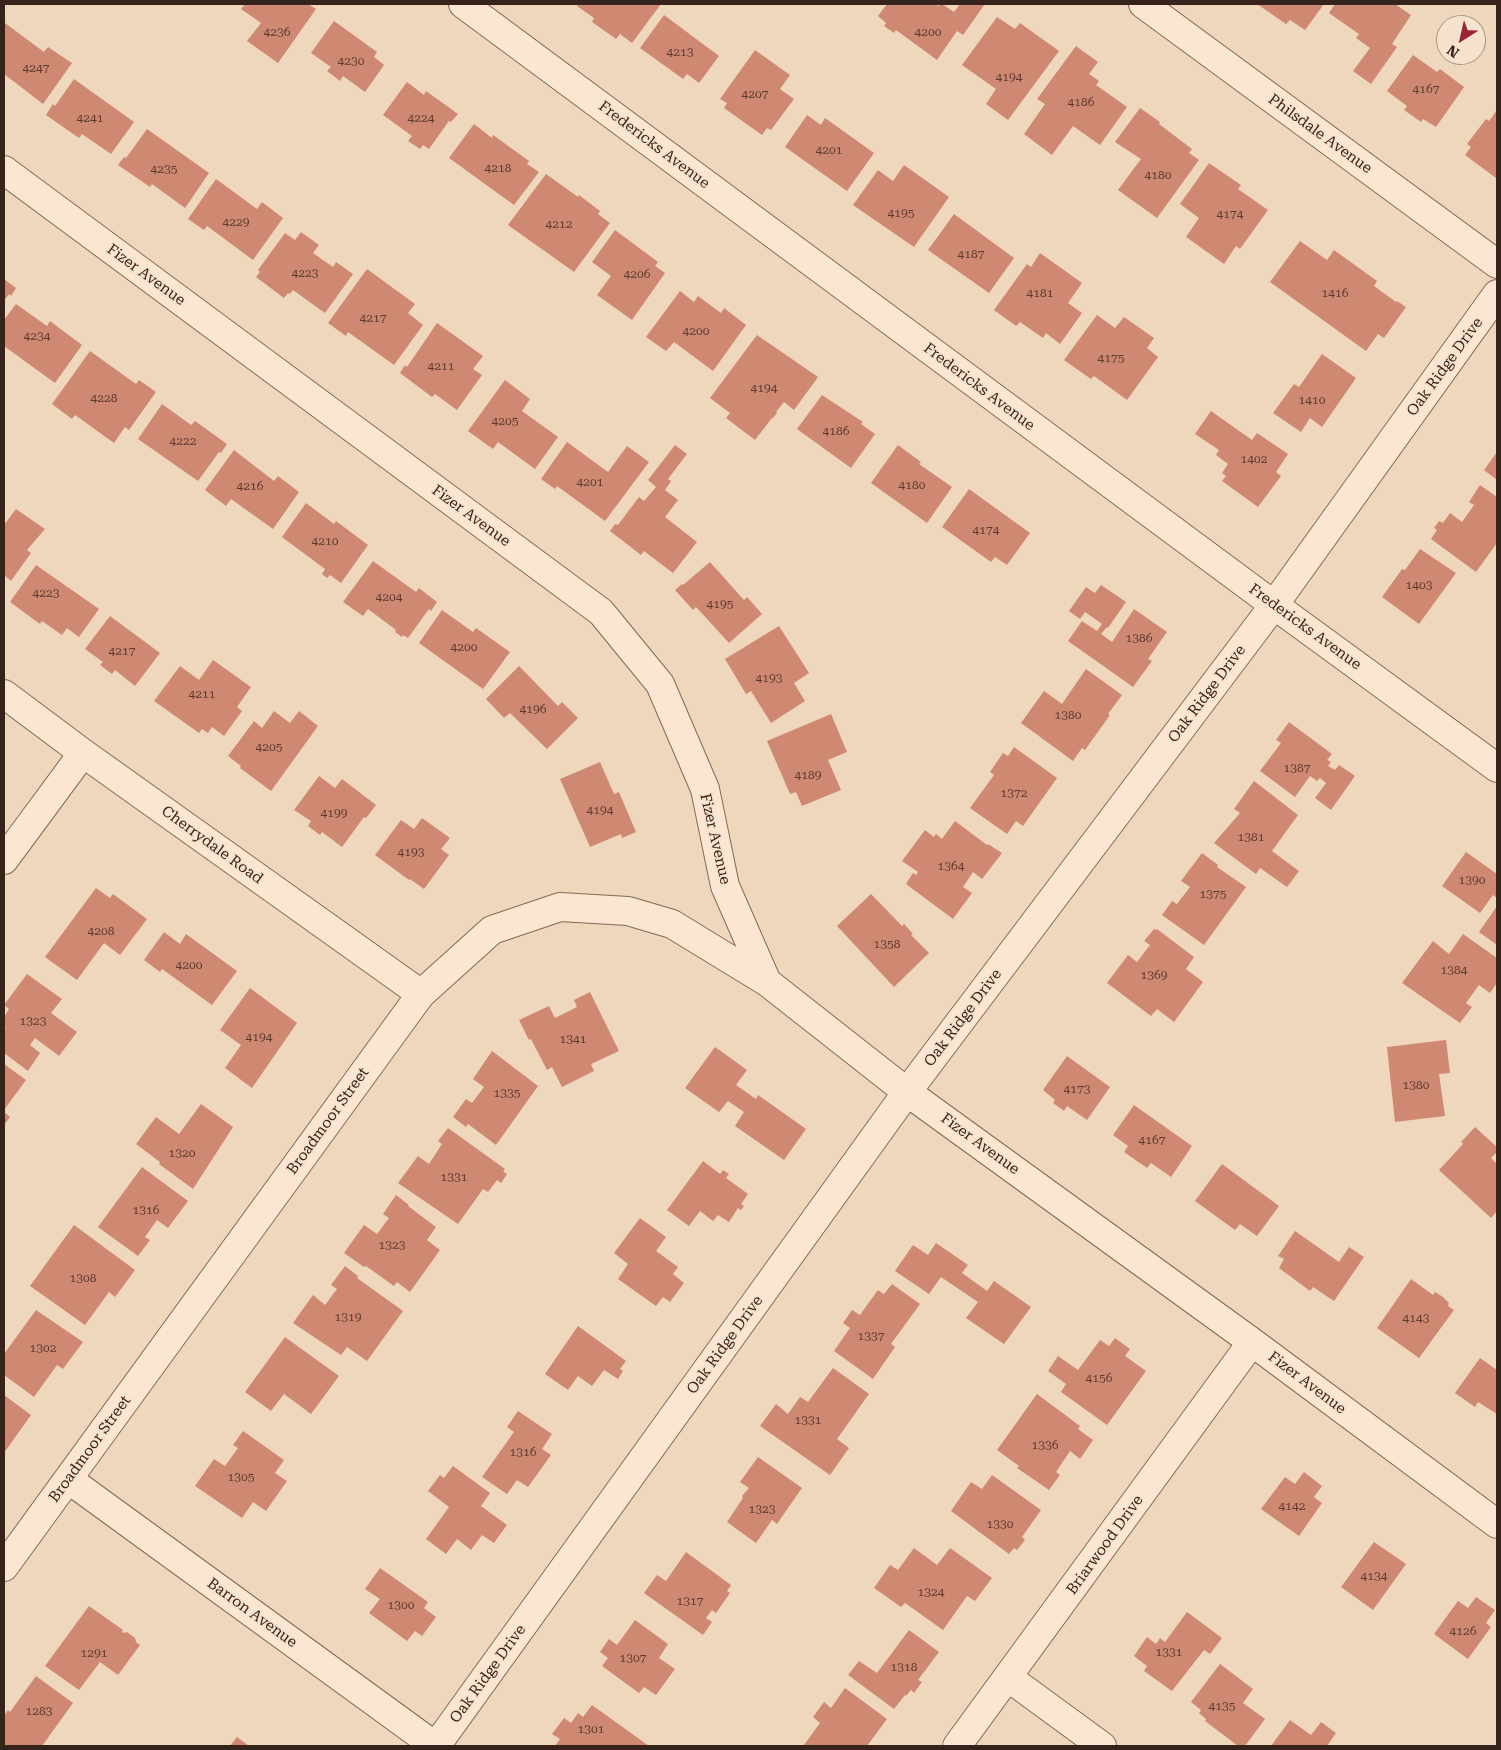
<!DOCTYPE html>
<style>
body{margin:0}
#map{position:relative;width:1501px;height:1750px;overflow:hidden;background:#efd7bd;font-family:"Roboto Serif",serif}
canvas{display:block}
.frame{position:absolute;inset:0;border:5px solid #36231b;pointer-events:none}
.north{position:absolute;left:1436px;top:15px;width:50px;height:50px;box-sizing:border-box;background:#f6e3cd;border:1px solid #a99686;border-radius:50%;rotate:215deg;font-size:14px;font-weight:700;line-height:20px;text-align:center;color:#36231b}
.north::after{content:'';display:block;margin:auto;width:18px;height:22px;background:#99243a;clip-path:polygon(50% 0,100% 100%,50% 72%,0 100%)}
</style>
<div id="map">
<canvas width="1501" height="1750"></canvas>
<div class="frame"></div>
<div class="north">N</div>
</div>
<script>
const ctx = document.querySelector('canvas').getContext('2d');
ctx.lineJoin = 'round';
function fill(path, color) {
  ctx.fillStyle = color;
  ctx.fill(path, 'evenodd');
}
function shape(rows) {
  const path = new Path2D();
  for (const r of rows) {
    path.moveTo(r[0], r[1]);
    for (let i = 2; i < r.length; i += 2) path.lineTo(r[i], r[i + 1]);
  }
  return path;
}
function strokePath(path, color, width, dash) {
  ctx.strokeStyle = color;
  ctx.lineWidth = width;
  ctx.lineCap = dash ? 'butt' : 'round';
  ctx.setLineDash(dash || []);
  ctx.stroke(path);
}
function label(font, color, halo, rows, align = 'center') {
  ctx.font = font + ' "Roboto Serif",serif';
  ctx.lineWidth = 4;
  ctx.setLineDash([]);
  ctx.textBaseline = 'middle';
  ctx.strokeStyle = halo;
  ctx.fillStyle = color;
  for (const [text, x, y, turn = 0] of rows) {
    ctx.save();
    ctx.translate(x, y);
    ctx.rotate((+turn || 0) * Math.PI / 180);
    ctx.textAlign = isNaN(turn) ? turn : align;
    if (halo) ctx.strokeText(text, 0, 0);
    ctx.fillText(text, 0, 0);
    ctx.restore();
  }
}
const building = shape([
 [245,4,308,4,316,9,278,63,247,41,261,23,241,9],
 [579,4,661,4,632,43,620,34,616,39,592,22,594,18,577,6],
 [887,4,936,4,938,6,942,4,954,12,960,4,985,4,963,35,957,31,937,60,896,30,894,33,884,26,886,23,878,16],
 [1257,4,1324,4,1305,30,1290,20,1286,24],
 [1335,4,1395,4,1411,15,1392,44,1397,47,1371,84,1353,71,1370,48,1356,38,1359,34,1329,13],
 [664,15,719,56,699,83,687,74,683,79,640,48],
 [997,17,1015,29,1020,23,1059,51,1008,120,986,104,996,89,962,65],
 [334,21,377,52,374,57,384,65,365,92,343,76,340,81,327,71,331,67,311,53],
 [5,23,44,52,48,47,72,63,43,104,4,74],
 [1076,46,1098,62,1089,74,1099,81,1096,85,1127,107,1100,145,1073,126,1052,155,1024,134,1045,104,1037,99],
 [755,50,790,75,780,89,794,99,771,130,767,128,762,135,724,108,727,103,720,99],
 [1413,55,1437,72,1440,69,1464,87,1436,127,1423,119,1421,122,1404,110,1407,106,1387,91],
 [74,79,134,122,111,154,82,134,79,138,46,115,53,104,55,106],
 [407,82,424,95,426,91,458,114,451,122,449,121,429,149,423,145,420,149,408,141,412,136,383,115],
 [1140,108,1160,122,1159,124,1192,149,1189,153,1199,160,1157,218,1118,190,1141,159,1115,142],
 [1497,110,1497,176,1496,178,1465,155,1471,147,1467,144,1486,119,1489,121],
 [807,115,821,125,825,118,874,153,847,191,785,147],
 [474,124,492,138,493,135,529,161,527,164,539,172,514,205,449,158],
 [147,129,209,173,185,208,152,184,150,187,118,165,124,157,126,158],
 [1209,163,1241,185,1238,189,1268,210,1240,249,1236,246,1224,264,1186,237,1199,218,1180,204],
 [904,165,949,197,914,247,853,205,878,170,893,181],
 [546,174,578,197,579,195,600,211,598,214,610,223,574,272,508,225],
 [216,179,257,209,262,202,283,218,253,260,207,226,204,230,188,219],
 [954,214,1014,258,989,293,928,250],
 [615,230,658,262,655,266,665,273,632,320,597,295,611,276,592,262],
 [301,232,319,245,313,253,333,267,336,262,353,274,325,313,293,290,290,294,288,293,284,298,256,277,260,272,258,270,285,233,295,240],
 [1300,241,1327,260,1334,250,1377,281,1374,286,1396,302,1397,301,1406,307,1384,338,1378,334,1366,351,1270,282],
 [1040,253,1082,283,1068,303,1082,313,1060,344,1046,333,1043,338,1020,322,1016,326,994,310,1027,264,1031,267],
 [367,269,415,304,408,313,423,325,394,365,348,332,346,336,328,323],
 [4,279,16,288,11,296,9,294,4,301],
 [680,291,694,302,698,296,721,313,724,308,746,325,713,371,674,342,666,351,646,337],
 [16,304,47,326,50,321,82,345,55,383,4,346,4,320],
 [1097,315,1115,328,1124,317,1154,338,1147,348,1158,357,1127,400,1094,376,1091,379,1064,360],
 [437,323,483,356,473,369,482,375,457,410,435,394,432,397,400,373,405,365,407,367],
 [757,335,818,377,794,410,784,402,776,412,777,413,773,418,772,418,755,440,726,418,730,413,710,398],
 [90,351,136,384,139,380,156,392,129,430,125,427,114,443,75,415,72,419,52,404],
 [1322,354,1356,378,1322,427,1310,418,1301,432,1273,413,1294,384,1299,387],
 [505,380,530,399,522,411,558,437,535,469,498,442,493,449,468,431],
 [822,395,863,422,861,424,875,434,851,468,797,429],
 [162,404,191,425,195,421,227,444,221,453,219,452,198,481,138,439],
 [1211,411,1252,440,1257,433,1288,454,1276,472,1281,476,1258,507,1222,481,1226,476,1222,473,1228,464,1216,455,1219,450,1195,434],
 [567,442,608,472,627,446,649,462,605,521,557,486,555,489,541,479],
 [675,445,687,454,668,479,671,481,665,490,678,500,665,517,697,542,673,573,644,551,641,555,610,531,615,524,618,525,639,497,644,501,656,487,648,480],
 [898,445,921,462,919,464,952,487,927,523,871,483],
 [234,450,274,481,278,476,299,492,273,529,231,499,226,506,205,490],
 [1497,452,1497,480,1484,470],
 [1480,485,1497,497,1497,543,1476,572,1431,539,1437,530,1434,528,1439,521,1443,523,1450,513,1462,522,1474,505,1469,502],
 [969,489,1030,533,1007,565,995,557,991,562,942,527],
 [306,503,334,524,336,521,368,545,341,583,330,575,327,578,322,574,325,569,282,537],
 [16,509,45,529,27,550,31,553,11,581,4,575,4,525],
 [1420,549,1456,573,1419,624,1382,597,1402,569,1405,570],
 [373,561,416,592,419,588,437,602,431,611,429,609,408,638,403,635,402,637,395,632,396,630,368,609,363,616,343,602],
 [710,562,744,600,747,597,762,614,729,643,696,607,693,610,675,590,682,584,683,585],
 [36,565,99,609,79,637,67,628,62,635,42,621,40,624,10,602],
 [1101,585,1126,602,1108,628,1107,627,1101,634,1112,642,1134,609,1167,632,1148,659,1152,661,1133,687,1068,641,1082,621,1097,631,1102,624,1085,612,1080,619,1069,611,1086,587,1095,593],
 [442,610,473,632,476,628,510,652,483,689,419,643],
 [110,616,160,653,135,686,115,670,112,674,100,665,103,662,85,649],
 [779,626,809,673,794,683,805,701,771,723,751,691,746,694,725,659],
 [213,660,251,687,237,707,242,711,224,736,212,727,208,733,202,729,199,733,154,701,180,666,199,680],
 [519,666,558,706,562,702,578,718,547,749,510,713,504,718,486,699],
 [1086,669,1122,695,1108,714,1110,715,1085,750,1082,748,1073,761,1021,723,1044,691,1062,704],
 [274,711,290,723,299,711,318,726,271,791,240,768,241,766,228,756,254,721,262,728],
 [831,714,847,752,828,760,841,790,802,806,796,792,790,794,767,741],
 [1289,722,1332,754,1327,760,1331,762,1328,766,1335,770,1339,765,1355,776,1331,810,1315,798,1326,783,1320,778,1317,781,1310,776,1295,797,1260,771,1281,743,1276,740],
 [1014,747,1057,778,1023,826,1016,821,1007,834,970,808,994,775,990,772,1003,753,1008,756],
 [600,762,614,794,619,792,636,832,622,838,621,834,590,847,560,779],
 [319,776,335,788,342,779,376,805,366,818,364,817,342,847,322,832,320,835,308,826,311,821,294,810],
 [1254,781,1298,815,1272,851,1299,871,1287,887,1260,868,1256,874,1214,843,1240,813,1234,809],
 [422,818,450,838,441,849,449,855,424,889,410,879,409,880,375,855,401,820,414,829],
 [955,821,987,845,988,844,1002,853,982,879,973,872,963,887,972,893,953,919,906,884,913,873,916,875,918,872,902,861,925,830,934,837,936,834,942,839],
 [1466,852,1497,874,1497,898,1493,895,1480,913,1442,886],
 [1202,853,1218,865,1217,867,1246,887,1204,945,1162,915,1172,901,1177,904,1190,887,1181,881],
 [96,888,110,898,113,894,147,919,120,955,104,943,77,980,45,957],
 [871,894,902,926,904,924,913,934,911,935,929,953,894,987,837,926],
 [1497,906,1497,945,1479,932],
 [1154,929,1156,930,1157,929,1194,957,1186,969,1203,982,1174,1022,1157,1009,1151,1016,1107,983,1128,955,1137,962,1150,945,1144,941],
 [164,932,180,944,186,934,237,971,212,1005,162,969,160,972,144,960],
 [1463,934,1497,958,1497,983,1490,993,1479,985,1466,1003,1472,1007,1460,1023,1402,983,1433,941,1449,954],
 [27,974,62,999,51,1013,77,1032,59,1056,35,1038,30,1045,40,1053,28,1071,4,1053,4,1030,6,1027,4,1026,4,1017,9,1009,4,1005],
 [250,988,297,1023,252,1088,225,1068,241,1045,220,1030],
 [590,992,619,1051,591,1064,594,1071,562,1087,552,1067,547,1070,531,1039,529,1040,519,1020,549,1006,555,1018,577,1007,574,1000],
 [1446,1040,1450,1073,1439,1074,1445,1116,1395,1122,1387,1047],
 [715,1047,747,1070,736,1085,756,1099,758,1095,806,1129,784,1160,735,1126,744,1112,728,1101,719,1112,685,1088],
 [492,1051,538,1086,496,1145,468,1124,466,1127,453,1117,466,1099,472,1103,484,1087,473,1079],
 [1067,1056,1110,1087,1087,1120,1067,1106,1064,1111,1053,1103,1055,1100,1043,1090],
 [4,1064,26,1080,4,1110],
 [201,1104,233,1127,193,1189,159,1164,160,1162,136,1144,156,1117,179,1134],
 [1134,1105,1192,1146,1171,1177,1151,1163,1147,1168,1124,1152,1128,1146,1113,1135],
 [4,1112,10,1117,4,1125],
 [1475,1127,1497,1147,1497,1152,1491,1158,1497,1164,1497,1211,1491,1218,1439,1170,1463,1144,1461,1142],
 [448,1128,505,1169,503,1171,507,1174,501,1183,497,1180,488,1192,483,1189,458,1224,398,1183,418,1156,429,1164,442,1144,438,1141],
 [703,1161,720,1174,723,1170,729,1174,726,1178,748,1194,741,1204,744,1206,741,1210,738,1208,729,1222,718,1215,713,1221,700,1211,689,1226,667,1210],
 [1222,1164,1279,1206,1257,1236,1240,1224,1235,1230,1195,1201],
 [142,1167,188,1201,168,1228,157,1220,145,1237,150,1240,138,1256,98,1227],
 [396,1195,409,1205,408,1206,436,1227,427,1240,440,1250,410,1292,397,1282,394,1286,366,1266,364,1267,344,1253,364,1225,377,1234,389,1218,383,1214],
 [640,1218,666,1237,656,1251,678,1267,673,1274,684,1283,670,1302,663,1297,656,1306,618,1279,628,1264,614,1253],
 [74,1225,135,1270,115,1297,109,1292,85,1325,30,1286],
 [1295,1231,1339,1262,1349,1247,1364,1257,1334,1301,1313,1287,1310,1291,1279,1268,1284,1259,1278,1256],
 [936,1243,968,1265,962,1273,987,1291,994,1281,1031,1307,1004,1344,966,1318,978,1302,941,1277,929,1294,895,1271,913,1245,928,1255],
 [345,1266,358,1276,357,1278,403,1311,367,1361,347,1347,341,1355,293,1323,313,1295,325,1305,337,1289,331,1285],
 [1411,1279,1433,1295,1435,1292,1443,1297,1449,1303,1448,1306,1454,1310,1419,1358,1377,1328],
 [892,1284,920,1304,891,1344,895,1347,873,1379,834,1351,850,1328,843,1323,852,1310,860,1315,878,1290,884,1294],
 [36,1310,83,1342,63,1369,57,1365,34,1397,4,1375,4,1354],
 [578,1326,626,1361,620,1369,623,1371,618,1379,604,1370,592,1386,578,1376,568,1390,545,1374],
 [285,1337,339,1376,311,1414,284,1394,271,1411,245,1392],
 [1115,1338,1130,1349,1125,1356,1146,1371,1107,1425,1061,1392,1066,1384,1048,1371,1058,1356,1078,1370,1100,1340,1109,1346],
 [1480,1358,1497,1370,1497,1414,1478,1402,1475,1407,1455,1393],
 [833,1368,869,1394,837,1439,849,1448,830,1475,760,1426,776,1404,788,1414,800,1397,808,1402],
 [1037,1394,1080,1426,1078,1429,1093,1440,1080,1459,1070,1451,1056,1472,1060,1475,1049,1490,1017,1468,1019,1466,997,1450],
 [4,1395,31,1415,4,1453],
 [518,1411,552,1434,542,1449,551,1455,528,1487,517,1480,507,1494,482,1477,514,1432,507,1427],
 [243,1431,284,1460,275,1473,287,1481,266,1511,253,1502,242,1518,195,1486,214,1459,225,1466,238,1448,233,1445],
 [758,1457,802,1488,777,1524,772,1520,756,1543,727,1522,743,1498,742,1496,749,1488,740,1482],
 [453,1466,490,1493,481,1506,507,1525,494,1543,482,1535,471,1550,457,1539,446,1554,426,1539,449,1507,428,1491,440,1475,444,1478],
 [1304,1472,1322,1486,1314,1497,1322,1503,1299,1536,1261,1509,1285,1477,1295,1484],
 [992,1475,1041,1510,1022,1537,1025,1540,1017,1550,1014,1548,1009,1554,951,1511,971,1482,982,1489],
 [1374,1542,1406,1564,1373,1610,1341,1587],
 [914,1548,937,1565,950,1548,992,1578,975,1601,967,1596,943,1630,905,1603,901,1607,874,1588,890,1565,898,1570],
 [686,1552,731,1585,727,1591,730,1593,716,1613,712,1610,706,1618,712,1622,703,1635,644,1593,657,1575,666,1581],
 [380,1568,428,1602,424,1608,436,1617,422,1636,415,1631,407,1641,369,1613,380,1599,365,1589],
 [1476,1597,1495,1610,1486,1623,1491,1627,1468,1659,1434,1634,1458,1601,1468,1608],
 [89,1606,123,1630,122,1632,124,1633,127,1632,135,1638,136,1642,140,1645,118,1675,100,1662,79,1690,45,1666],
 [1187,1612,1222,1638,1210,1654,1204,1650,1172,1691,1144,1671,1147,1666,1134,1656,1147,1637,1156,1644,1160,1638,1165,1642],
 [635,1620,668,1644,659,1658,675,1669,656,1695,644,1687,639,1693,602,1666,608,1658,600,1652,609,1639,617,1645],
 [909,1630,939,1652,918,1680,922,1682,914,1693,911,1690,906,1696,905,1695,894,1709,848,1675,859,1661,877,1673],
 [1220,1664,1253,1689,1243,1703,1265,1719,1245,1746,1238,1746,1205,1721,1206,1719,1199,1713,1201,1710,1191,1702],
 [36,1676,73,1703,42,1746,7,1746,4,1744,4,1716,8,1710,10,1712],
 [845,1688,887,1719,867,1746,806,1746,804,1745,820,1723,813,1717,824,1702,831,1708],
 [592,1705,649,1746,555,1746,560,1739,552,1734,564,1718,571,1723,578,1713,583,1717],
 [1290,1720,1311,1735,1321,1722,1336,1733,1327,1746,1271,1746],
 [237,1737,249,1746,230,1746]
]);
const street = shape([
 [463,4,1274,605,1497,768],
 [1143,4,1497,264],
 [4,170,601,612,660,684,705,789,725,886,767,982,907,1092,1252,1342,1497,1524],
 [4,694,83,753,421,994],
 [4,860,83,753],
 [68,1479,435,1746],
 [4,1567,421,994,492,930,560,907,628,911,672,924,767,982],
 [1009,1678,1102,1746],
 [436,1746,907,1092,1274,605,1497,294],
 [957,1746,1252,1342]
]);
const numberNames = [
 ["4236",277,32],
 ["4200",928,32],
 ["4213",680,52],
 ["4230",351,61],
 ["4247",36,68],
 ["4194",1009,77],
 ["4167",1426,89],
 ["4207",755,94],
 ["4186",1081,102],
 ["4241",90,118],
 ["4224",421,118],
 ["4201",829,150],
 ["4218",498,168],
 ["4235",164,169],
 ["4180",1158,175],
 ["4195",901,213],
 ["4174",1230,214],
 ["4229",236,222],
 ["4212",559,224],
 ["4187",971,254],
 ["4223",305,273],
 ["4206",637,274],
 ["4181",1040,293],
 ["1416",1335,293],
 ["4217",373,318],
 ["4200",696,331],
 ["4234",37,336],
 ["4175",1111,358],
 ["4211",441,366],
 ["4194",764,388],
 ["4228",104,398],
 ["1410",1312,400],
 ["4205",505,421],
 ["4186",836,431],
 ["4222",183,441],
 ["1402",1254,459],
 ["4201",590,482],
 ["4180",912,485],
 ["4216",250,486],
 ["4174",986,530],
 ["4210",325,541],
 ["1403",1419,585],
 ["4223",46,593],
 ["4204",389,597],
 ["4195",720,604],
 ["1386",1139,638],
 ["4200",464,647],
 ["4217",122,651],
 ["4193",769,678],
 ["4211",202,694],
 ["4196",533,709],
 ["1380",1068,715],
 ["4205",269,747],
 ["1387",1297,768],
 ["4189",808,775],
 ["1372",1014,793],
 ["4194",600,810],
 ["4199",334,813],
 ["1381",1251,837],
 ["4193",411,852],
 ["1364",951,866],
 ["1390",1472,880],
 ["1375",1213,894],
 ["4208",101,931],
 ["1358",887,944],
 ["4200",189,965],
 ["1384",1454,970],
 ["1369",1154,975],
 ["1323",33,1021],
 ["4194",259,1037],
 ["1341",573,1039],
 ["1380",1416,1085],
 ["4173",1077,1089],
 ["1335",507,1093],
 ["4167",1152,1140],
 ["1320",182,1153],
 ["1331",454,1177],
 ["1316",146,1210],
 ["1323",392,1245],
 ["1308",83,1278],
 ["1319",348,1317],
 ["4143",1416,1318],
 ["1337",871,1336],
 ["1302",43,1348],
 ["4156",1099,1378],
 ["1331",808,1420],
 ["1336",1045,1445],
 ["1316",523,1452],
 ["1305",241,1477],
 ["4142",1292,1506],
 ["1323",762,1509],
 ["1330",1000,1524],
 ["4134",1374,1576],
 ["1324",931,1592],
 ["1317",690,1601],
 ["1300",401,1605],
 ["4126",1463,1631],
 ["1331",1169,1652],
 ["1291",94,1653],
 ["1307",633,1658],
 ["1318",904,1667],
 ["4135",1222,1706],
 ["1283",39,1711],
 ["1301",591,1729]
];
const streetNames = [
 ["Philsdale Avenue",1320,134,36],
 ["Fredericks Avenue",654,145,37],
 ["Fizer Avenue",146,275,36],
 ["Oak Ridge Drive",1445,367,-54],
 ["Fredericks Avenue",979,387,37],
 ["Fizer Avenue",471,516,36],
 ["Fredericks Avenue",1305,627,36],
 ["Oak Ridge Drive",1207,694,-53],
 ["Fizer Avenue",715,839,77],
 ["Cherrydale Road",212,845,36],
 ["Oak Ridge Drive",963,1018,-53],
 ["Broadmoor Street",328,1121,-54],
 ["Fizer Avenue",980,1144,36],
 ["Oak Ridge Drive",725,1345,-54],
 ["Fizer Avenue",1307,1383,37],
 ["Broadmoor Street",90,1449,-54],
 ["Briarwood Drive",1105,1545,-54],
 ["Barron Avenue",252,1613,36],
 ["Oak Ridge Drive",488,1674,-54]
];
fill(building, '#cf8872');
strokePath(street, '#886756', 30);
strokePath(street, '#fae6d1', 28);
label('12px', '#5c3c31', null, numberNames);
label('15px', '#36231b', '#f6e3cd', streetNames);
</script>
